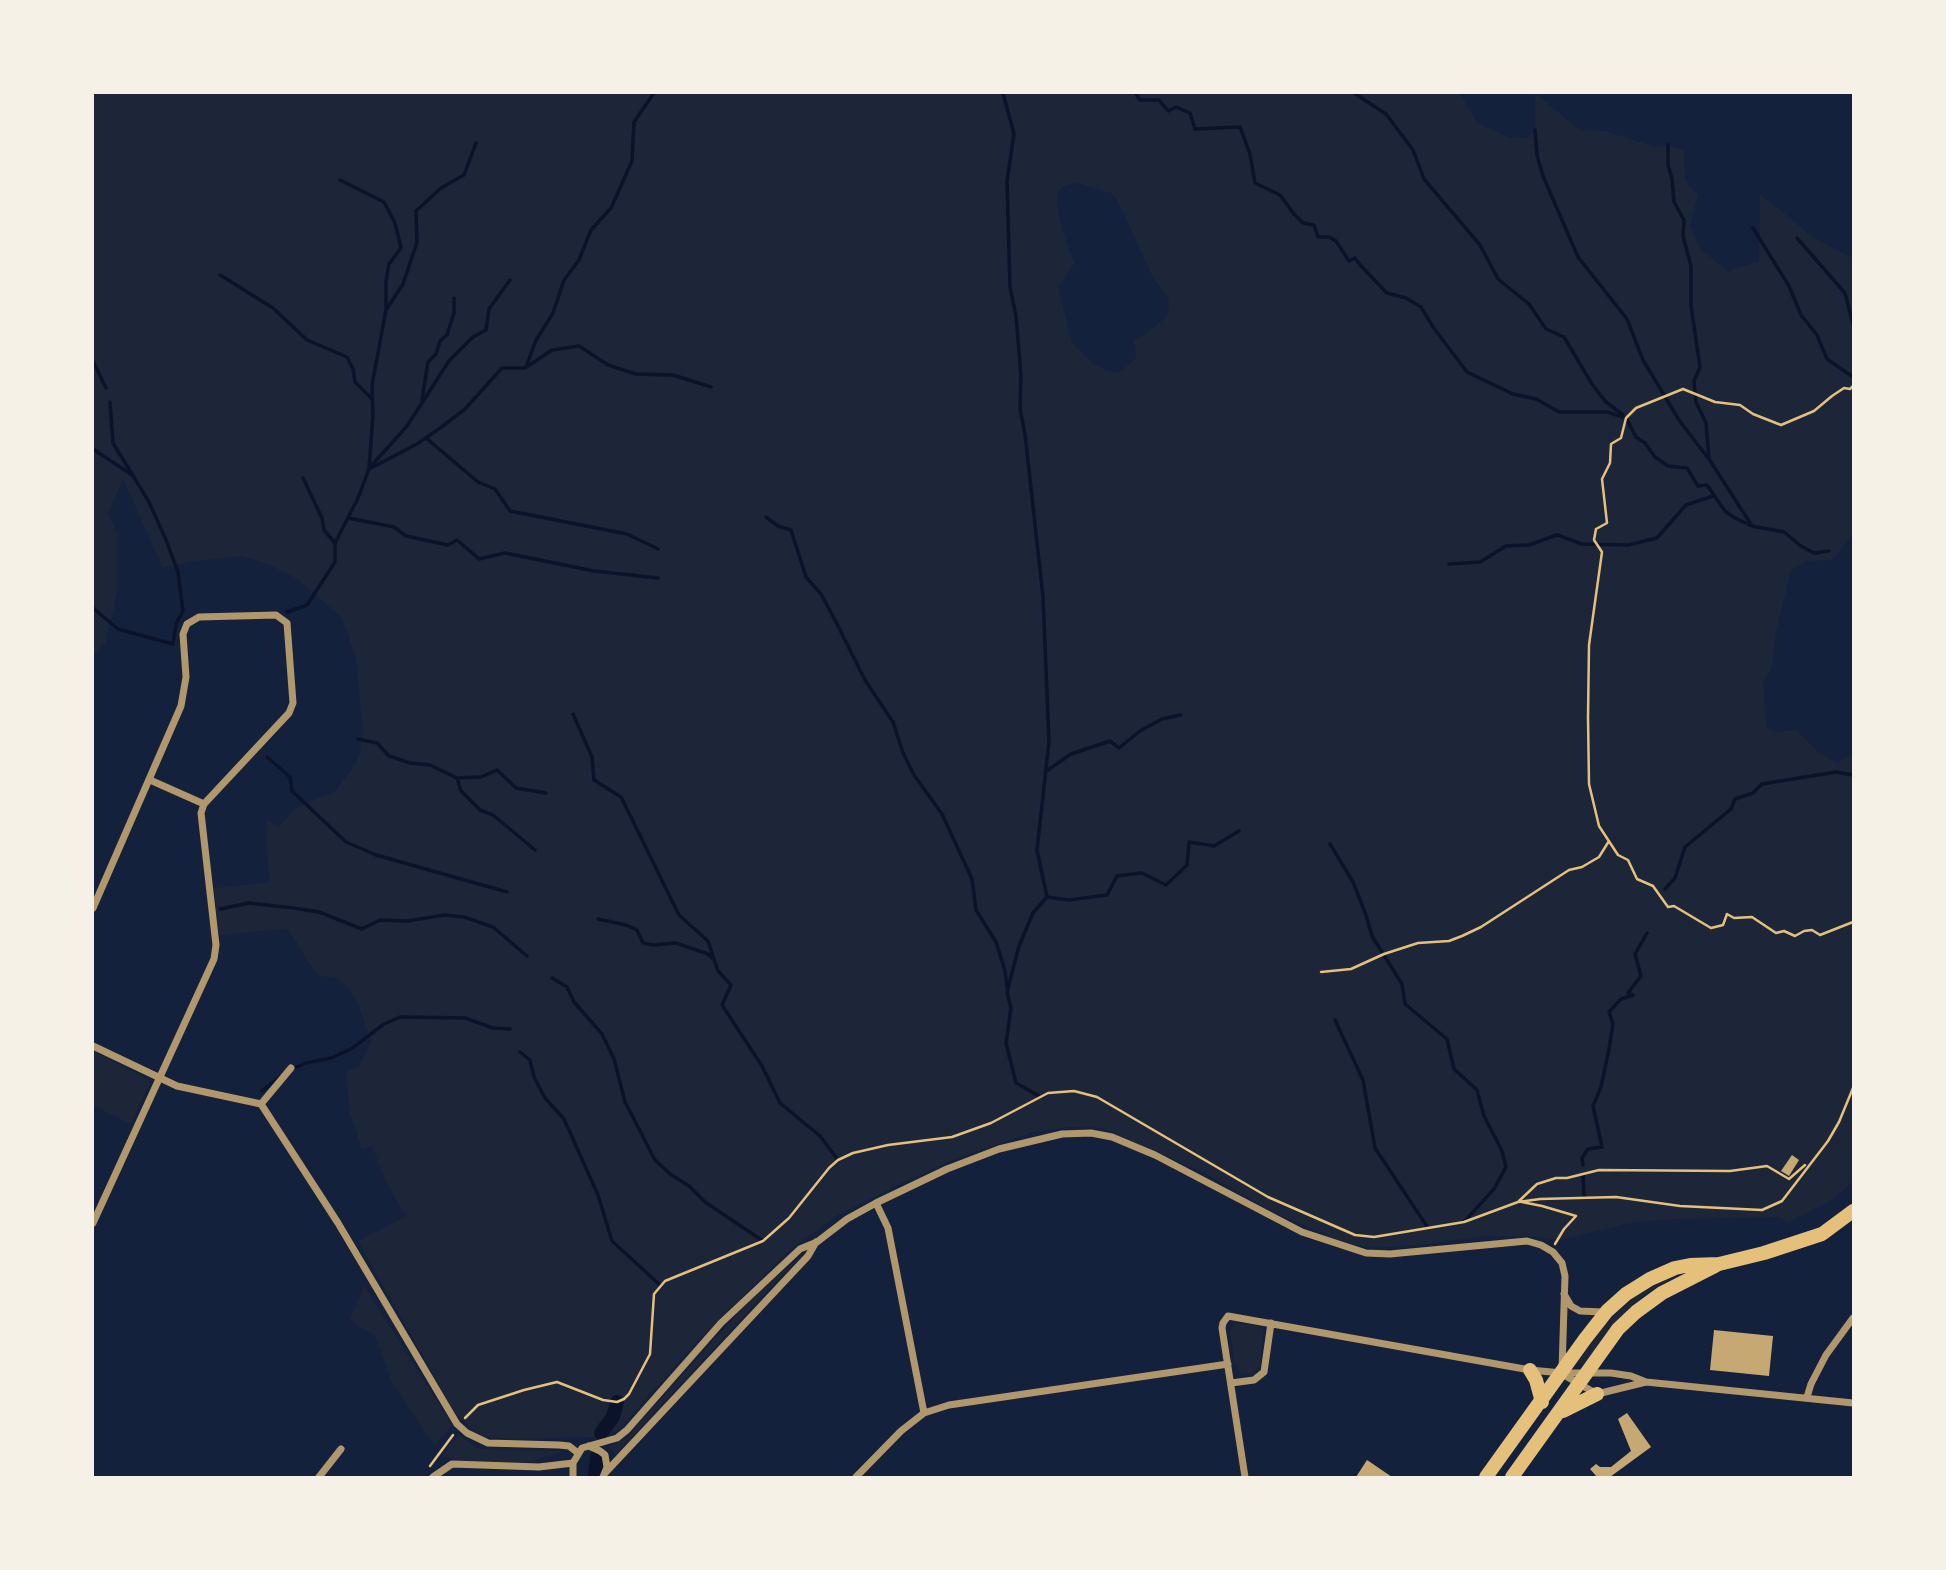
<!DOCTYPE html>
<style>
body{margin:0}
#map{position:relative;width:1946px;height:1570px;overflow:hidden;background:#14213d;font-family:"Crimson Pro",serif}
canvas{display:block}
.frame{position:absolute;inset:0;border:94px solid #f6f1e7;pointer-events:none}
</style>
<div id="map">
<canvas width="1946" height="1570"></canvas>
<div class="frame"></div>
</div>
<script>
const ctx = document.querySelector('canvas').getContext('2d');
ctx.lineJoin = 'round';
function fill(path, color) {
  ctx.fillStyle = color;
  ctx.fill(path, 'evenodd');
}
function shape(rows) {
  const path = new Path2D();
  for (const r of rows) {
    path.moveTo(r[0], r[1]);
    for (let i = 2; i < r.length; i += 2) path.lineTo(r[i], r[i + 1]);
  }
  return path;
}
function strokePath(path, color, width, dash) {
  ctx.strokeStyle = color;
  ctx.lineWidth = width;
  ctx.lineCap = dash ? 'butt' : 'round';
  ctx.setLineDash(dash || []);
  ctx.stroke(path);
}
const green = shape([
 [93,93,1460,93,1477,123,1509,137,1527,138,1535,130,1535,93,1580,130,1605,131,1655,147,1668,145,1684,150,1685,180,1698,196,1690,226,1701,249,1727,271,1759,261,1760,194,1813,237,1853,258,1853,534,1832,560,1808,561,1791,570,1776,630,1772,668,1763,682,1767,729,1777,732,1796,730,1817,751,1837,763,1853,753,1853,1181,1832,1200,1787,1223,1780,1217,1680,1219,1635,1222,1561,1240,1529,1236,1486,1236,1427,1244,1375,1248,1353,1245,1332,1238,1271,1211,1201,1171,1102,1128,1070,1127,1033,1132,955,1159,908,1180,838,1215,792,1248,701,1337,618,1431,594,1437,517,1439,486,1437,474,1431,455,1413,358,1241,406,1216,386,1182,372,1146,362,1149,349,1110,346,1072,359,1066,371,1043,359,1006,346,985,336,978,320,976,310,965,295,939,286,929,219,935,214,888,270,882,266,844,267,819,278,827,295,809,337,790,359,758,363,732,356,658,342,618,298,579,272,566,242,556,192,561,163,568,123,479,108,514,117,534,117,592,106,641,93,657],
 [1078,183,1111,193,1117,199,1153,278,1168,297,1169,308,1164,319,1134,342,1136,359,1118,373,1105,370,1092,363,1072,343,1058,287,1074,264,1063,232,1057,205,1058,193,1063,186],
 [93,1051,149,1080,149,1085,131,1124,93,1105],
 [805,1252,752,1307,616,1454,609,1447,627,1437,747,1303],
 [1687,1272,1660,1285,1635,1302,1602,1338,1584,1365,1577,1363,1604,1325,1632,1299,1659,1281],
 [364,1286,452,1425,435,1446,392,1383,375,1335,357,1325,350,1319],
 [1235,1323,1257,1325,1263,1330,1260,1366,1250,1375,1240,1373,1235,1364,1230,1331],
 [458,1435,478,1448,491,1450,564,1451,525,1463,459,1462,443,1455]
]);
const stream = shape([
 [1003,93,1014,134,1007,181,1010,287,1016,316,1021,376,1020,409,1025,434,1043,597,1049,742,1037,850,1047,897,1033,913,1019,946,1007,992,1011,1008,1006,1043,1016,1083,1039,1096],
 [1135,93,1140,100,1159,100,1168,111,1176,107,1190,113,1195,129,1240,127,1250,154,1255,183,1280,195,1294,214,1303,223,1314,225,1318,237,1329,237,1336,241,1349,261,1355,258,1361,266,1387,293,1406,298,1421,307,1433,327,1467,372,1513,394,1536,399,1559,412,1607,412,1626,418,1636,437,1645,443,1655,457,1668,466,1687,468,1698,486,1707,485,1725,511,1735,518,1752,526,1784,532,1801,546,1814,553,1829,551],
 [1354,93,1386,114,1413,150,1424,179,1480,245,1498,279,1529,304,1546,329,1564,337,1592,384,1605,401,1623,415],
 [1535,130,1537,155,1543,176,1578,257,1627,319,1643,360,1679,420,1708,458],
 [1668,145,1668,165,1672,179,1674,202,1684,220,1683,236,1691,266,1691,306,1700,367,1694,381,1696,402,1706,423,1709,459,1752,526],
 [340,180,384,202,395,223,401,248,389,264,386,281,386,310],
 [1753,228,1789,286,1801,315,1817,335,1827,359,1853,377],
 [1797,238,1845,293,1853,324],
 [220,275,273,308,307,340,347,357,353,369,355,382,372,399],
 [93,361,106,388],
 [526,367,536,340,553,313,564,280,579,260,591,230,611,208,632,161,634,122,654,93],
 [422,400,428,362,436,354,440,341,447,335,454,313,454,298],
 [426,438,478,482,495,489,510,511,627,534,658,549],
 [93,449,132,475],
 [372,465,407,426,449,361,473,337,486,330,489,309,510,280],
 [369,469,373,415,372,385,386,310,403,284,417,242,416,211,441,188,464,175,476,143],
 [303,478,322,518,324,530,335,543],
 [766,517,778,526,791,530,806,577,821,594,835,620,865,680,893,722,903,753,914,775,942,814,972,879,976,910,996,942,1005,971,1007,987],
 [348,518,394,527,406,536,448,545,457,540,479,559,505,553,594,571,658,578],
 [1449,564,1480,562,1506,546,1529,545,1557,535,1582,544,1628,545,1657,538,1686,505,1713,496],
 [93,608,118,629,173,644,176,624,183,611,178,572,166,540,149,502,113,443,110,402],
 [287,612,307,605,335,562,335,543,358,498,369,469,417,444,443,426,465,409,502,368,525,368,552,350,579,346,608,365,636,374,673,375,711,387],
 [573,714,592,757,594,780,621,797,679,915,708,941,718,971,731,985,722,1005,762,1066,780,1103,820,1136,838,1160],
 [358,739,377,743,389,756,410,763,430,765,457,778,461,791,480,810,493,815,535,850],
 [267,757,290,777,292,791,346,842,376,855,507,892],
 [1045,772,1071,754,1110,741,1119,748,1140,731,1162,719,1181,715],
 [457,778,481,777,497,770,516,788,546,793],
 [1330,844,1353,882,1366,915,1372,936,1402,984,1405,1004,1447,1039,1454,1069,1477,1090,1484,1116,1502,1151,1506,1167,1494,1189,1464,1222],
 [1665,889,1675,878,1685,847,1731,809,1735,799,1753,793,1762,784,1836,772,1853,775],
 [1047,897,1069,900,1107,895,1117,876,1142,873,1166,885,1187,865,1189,842,1214,846,1239,831],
 [220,909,249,903,293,908,319,912,362,929,380,920,407,921,445,915,464,917,493,927,527,956],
 [598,919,626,925,637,930,643,943,653,945,676,943,708,954,713,959],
 [552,978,567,987,574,1002,602,1034,614,1059,625,1102,655,1160,670,1174,689,1186,705,1202,763,1241],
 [1335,1020,1363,1080,1375,1148,1428,1228],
 [520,1052,530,1060,534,1077,545,1098,564,1119,598,1195,612,1241,660,1285],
 [292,1069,306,1063,331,1058,351,1049,384,1024,400,1017,465,1018,493,1028,510,1029],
 [262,1091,280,1077],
 [1583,1165,1582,1158,1588,1149,1602,1147,1593,1106,1601,1087,1609,1049,1613,1024,1609,1012,1621,999,1633,995,1628,993,1641,976,1635,954,1647,933],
 [1583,1175,1584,1197]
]);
const canal = shape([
 [601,1433,613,1417,617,1402],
 [595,1477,597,1457]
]);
const building = shape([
 [1792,1155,1799,1160,1789,1176,1781,1171],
 [1714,1330,1773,1336,1769,1376,1710,1370],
 [1627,1413,1651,1447,1610,1477,1597,1477,1590,1469,1596,1464,1600,1467,1611,1467,1631,1451,1618,1419],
 [1367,1460,1370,1462,1392,1477,1356,1477]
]);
const path = shape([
 [1853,386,1850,389,1844,388,1832,396,1814,411,1781,425,1753,414,1740,405,1715,402,1683,389,1636,408,1626,418,1621,438,1611,444,1610,463,1602,479,1607,523,1596,529,1594,540,1602,552,1589,645,1588,717,1589,784,1599,826,1618,855,1628,860,1637,879,1653,886,1668,907,1674,906,1711,928,1723,925,1727,914,1734,918,1752,917,1776,933,1784,931,1795,936,1804,931,1812,930,1820,935,1853,922],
 [1321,972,1351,969,1384,954,1418,943,1449,941,1462,936,1481,927,1569,870,1582,867,1599,857,1609,841],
 [1519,1201,1537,1184,1556,1178,1567,1178,1599,1170,1730,1171,1767,1166,1789,1179,1805,1165],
 [1522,1202,1542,1206,1576,1216,1564,1229,1555,1244],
 [465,1418,478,1405,524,1390,557,1382,603,1400,617,1402,624,1399,629,1394,650,1354,654,1294,665,1281,763,1241,789,1218,829,1168,838,1160,853,1153,888,1145,952,1137,991,1123,1048,1093,1074,1091,1097,1097,1268,1197,1355,1235,1374,1237,1464,1222,1518,1202,1540,1199,1616,1197,1680,1206,1762,1210,1782,1201,1828,1141,1839,1122,1853,1088],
 [430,1466,453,1435]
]);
const minor = shape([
 [150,780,204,804],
 [93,908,181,706,186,677,183,634,187,624,199,617,276,615,287,623,293,703,289,713,204,804,201,813,216,945,214,959,93,1223],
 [93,1046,177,1086,261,1104,338,1223,457,1424,467,1433,488,1443,559,1445,569,1446,578,1453],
 [261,1104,291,1068],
 [876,1203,888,1228,924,1413],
 [1564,1294,1571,1306,1580,1311,1603,1312],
 [1562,1374,1597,1394,1646,1382,1853,1403],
 [1231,1383,1254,1380,1264,1372,1271,1323],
 [1807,1397,1811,1384,1826,1355,1853,1318],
 [589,1446,600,1451,605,1455,607,1467,603,1477],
 [605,1473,808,1256,816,1242],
 [319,1477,341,1449],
 [433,1477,452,1464,539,1467,573,1463],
 [573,1477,573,1463,582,1448,617,1438,627,1430,721,1323,800,1249,817,1242,847,1219,876,1203,947,1169,999,1149,1062,1134,1091,1133,1112,1137,1155,1155,1302,1232,1366,1253,1390,1254,1527,1241,1541,1245,1553,1252,1562,1263,1565,1276,1562,1369],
 [856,1477,901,1431,924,1413,949,1405,1228,1364],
 [1245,1477,1222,1328,1223,1323,1228,1316,1530,1370,1562,1373,1611,1373,1631,1376,1646,1382]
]);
const trunk = shape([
 [1530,1370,1536,1380,1542,1402],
 [1563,1411,1597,1394],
 [1486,1477,1585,1339,1607,1311,1626,1294,1650,1279,1675,1268,1690,1265,1719,1264,1764,1253,1822,1234,1853,1211],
 [1512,1477,1618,1329,1636,1312,1662,1293,1715,1266]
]);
fill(green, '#1d2539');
strokePath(stream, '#0b132b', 3.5);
strokePath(canal, '#0b132b', 14);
fill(building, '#c6a872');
strokePath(path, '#e5c07b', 2.5);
strokePath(minor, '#b1986c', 7);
strokePath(trunk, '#e5c07b', 14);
</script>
